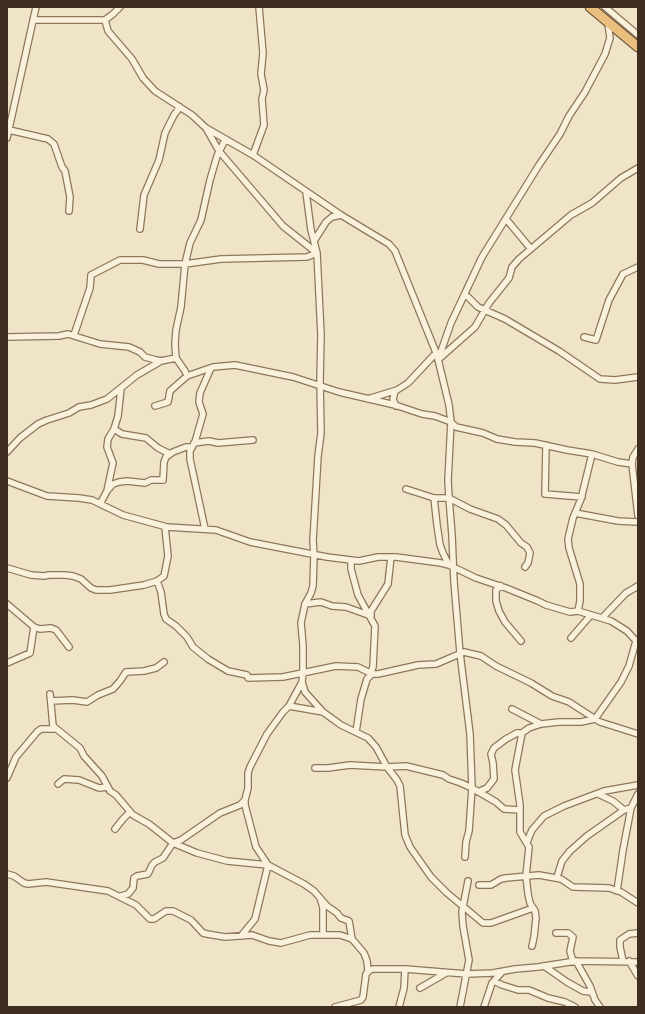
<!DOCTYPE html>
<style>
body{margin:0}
#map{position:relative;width:645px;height:1014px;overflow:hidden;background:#f0e4c8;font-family:"Source Serif 4",serif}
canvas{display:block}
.frame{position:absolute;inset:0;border:8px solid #3d2e20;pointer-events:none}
</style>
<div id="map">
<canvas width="645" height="1014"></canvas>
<div class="frame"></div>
</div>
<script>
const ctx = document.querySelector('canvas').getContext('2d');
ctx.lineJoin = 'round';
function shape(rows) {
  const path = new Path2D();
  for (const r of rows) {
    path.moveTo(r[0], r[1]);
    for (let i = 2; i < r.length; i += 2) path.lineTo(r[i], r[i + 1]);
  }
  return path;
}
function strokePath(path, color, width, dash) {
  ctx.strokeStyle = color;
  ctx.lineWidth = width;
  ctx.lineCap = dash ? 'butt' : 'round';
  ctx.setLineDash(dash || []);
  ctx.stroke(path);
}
const minor = shape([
 [605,7,638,35],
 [33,20,105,20,108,31,132,59,143,78,155,91,192,115,206,128,253,155,341,215,389,244,395,251,437,355,449,405,451,422,448,480,449,498,452,535,454,582,460,653,470,734,472,788,469,831,466,842,465,857],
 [105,20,113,14,120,7],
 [9,130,48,139,54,144,62,167,65,171,70,197,69,211],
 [207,130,219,151,283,226,317,253,321,335,320,381,321,433,318,456,313,541,314,555,313,586,311,593,305,604,301,623,303,645,303,673,302,682,289,706,283,712,267,734,250,767,248,773,248,788,245,800,245,805,256,847,268,865,304,884,314,891,327,906,337,913,341,918,349,921,352,939,364,953,367,961,368,971],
 [7,138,36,7],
 [253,155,264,125,262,99,264,90,261,74,263,53,259,7],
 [506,219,531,249],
 [140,229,144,195,159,160,165,133,174,115,180,107],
 [314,241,326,222,332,217,341,215],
 [465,294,478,307,505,319,559,351,600,379,615,380,638,377],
 [74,335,90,288,91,275,120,260,143,260,159,264,185,264,221,259,307,257,317,253,311,230,306,192],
 [7,337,59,336,68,334,100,344,129,347,140,352,145,357,156,360,161,361,176,358],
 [584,337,596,340,609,300,623,274,638,267],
 [440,358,475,327,489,303,509,278,512,267,519,259,571,215,592,203,621,178,638,168],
 [438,360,451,323,482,257,539,165,560,134,569,116,585,92,605,54,610,38,608,23],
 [187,376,185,371,176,358,175,344,176,330,181,307,185,264,190,243,201,220,210,180,217,156,225,140],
 [395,391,393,399,396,406],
 [368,399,397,390,408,383,436,353],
 [155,406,168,402,170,391,187,376,213,367,235,365,293,377,339,392,395,405,422,414,435,416,451,422,456,427,483,433,497,439,515,442,535,443,567,450,592,454,618,462,632,464],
 [114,429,122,434,146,438,158,448,170,454],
 [194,443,209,441,218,443,253,440],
 [546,445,545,494,582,497],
 [638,449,633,457,632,464,638,516],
 [7,452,20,438,38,424,47,420,69,413,79,407,91,405,107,399,137,375,161,361],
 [7,481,47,496,79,498,92,500,123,515,167,527,216,530,250,542,327,557,359,561,378,557,396,557,441,563,449,565,476,578,506,588,538,601,546,605,570,612,578,611,611,621,627,631,638,643],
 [406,489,434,498,449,498,470,509,498,519,506,525,521,543,527,547,530,553,528,563,525,567],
 [107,491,113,484,119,482,127,481,145,483,151,480,163,480,164,462,166,457,173,452,186,447,192,447],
 [434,498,437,525,440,545,443,553,449,565],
 [100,504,107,491,113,463,107,447,108,439,114,429,118,416,121,389],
 [575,513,618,521,638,522],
 [205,529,190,459,190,451,195,442,203,414,199,402,200,393,211,368],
 [351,560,351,569,358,595,375,626,373,667,371,672],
 [7,568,31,575,44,576,49,575,65,575,73,576,81,579,91,588,96,590,110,590,144,585,157,581,164,576,168,556,165,527],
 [157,581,161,592,164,614,166,619,176,626,187,637,193,647,208,659,228,671,247,675,248,678,283,677,336,666,358,667,372,674,378,674,418,665,436,664,464,652,481,656,496,666,531,683,552,696,569,702,600,722,638,734],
 [501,586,496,590,496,601,499,611,505,622,521,641],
 [7,604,34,627,40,629,51,628,56,630,69,647],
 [305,604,321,602,332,606,346,607,371,616,371,611,388,584,391,557],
 [578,611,580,601,580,584,569,548,568,539,573,518,581,499,592,454],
 [602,618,626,593,638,586],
 [571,638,590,616],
 [7,663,30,653,34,627],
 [302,682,305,692,323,712,341,725,368,738,376,747,387,767,397,780,400,786,405,835,410,847,431,877,447,893,483,923,491,923,533,908],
 [50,694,53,726,80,748,84,756,102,776,110,791,116,795,133,815,149,824,173,843,197,853,227,861,268,865,255,919,241,936],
 [51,701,73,700,87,702,98,695,113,689,120,681,126,672,144,671,156,668,164,662],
 [289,706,323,712],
 [512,709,541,724],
 [356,732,361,699,367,679,372,674],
 [522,733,515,770,520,805,520,832,529,847,526,876,528,894,530,903,535,911,536,918,534,937,532,946],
 [315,768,328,768,350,765,387,767,406,766,443,775,449,779,461,783,472,788,496,802,504,809,520,810],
 [7,778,16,757,37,732,41,729,55,729],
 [58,784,64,779,79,780,99,788,108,787],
 [478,792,487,788,494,779,493,763,491,754,494,748,506,739,517,733,522,733,529,728,541,724,559,722,581,722,595,719,621,682,629,666,636,641],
 [598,794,613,801,624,810],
 [115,829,123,819,130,812],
 [527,843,529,837,532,830,544,816,564,806,604,791,638,785],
 [7,874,14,876,24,883,28,884,46,882,108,891,136,905,150,919,154,919,166,911,173,911,191,920,203,933,207,934,225,937,252,935,269,941,281,943,310,935,340,935,352,939],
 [557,877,562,861,570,851,587,836,624,810,631,808],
 [479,885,491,885,501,879,506,878,539,875,561,879,573,887,609,888,621,892,638,903],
 [617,891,623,850,631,808,638,794],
 [121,896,128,894,133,888,134,878,137,876,148,874,152,865,155,862,163,858,173,843,181,840,220,813,240,805,245,800],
 [321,901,323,908,323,934],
 [556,933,568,933,573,937,570,951,573,962],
 [576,961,590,986,595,1000,600,1007],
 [623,961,620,947,620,940,629,934,638,933],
 [629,961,638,976],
 [544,966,567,982,583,991,591,992],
 [494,981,502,985,518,990,529,990,548,998,565,1002,575,1007],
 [420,988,446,973],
 [335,1007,361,1000,363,997,366,974,370,970,373,969,405,969,467,974,493,973,515,969,538,967,576,961,638,962],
 [399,1007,404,988,405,969],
 [460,1007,469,960,463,926,462,912,468,881],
 [484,1007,492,983,502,972]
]);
const trunk = shape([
 [590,7,638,47]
]);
strokePath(minor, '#8d765c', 8);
strokePath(trunk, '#5b4430', 11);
strokePath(minor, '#faf1dc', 5.5);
strokePath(trunk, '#eabe7c', 9);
</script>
